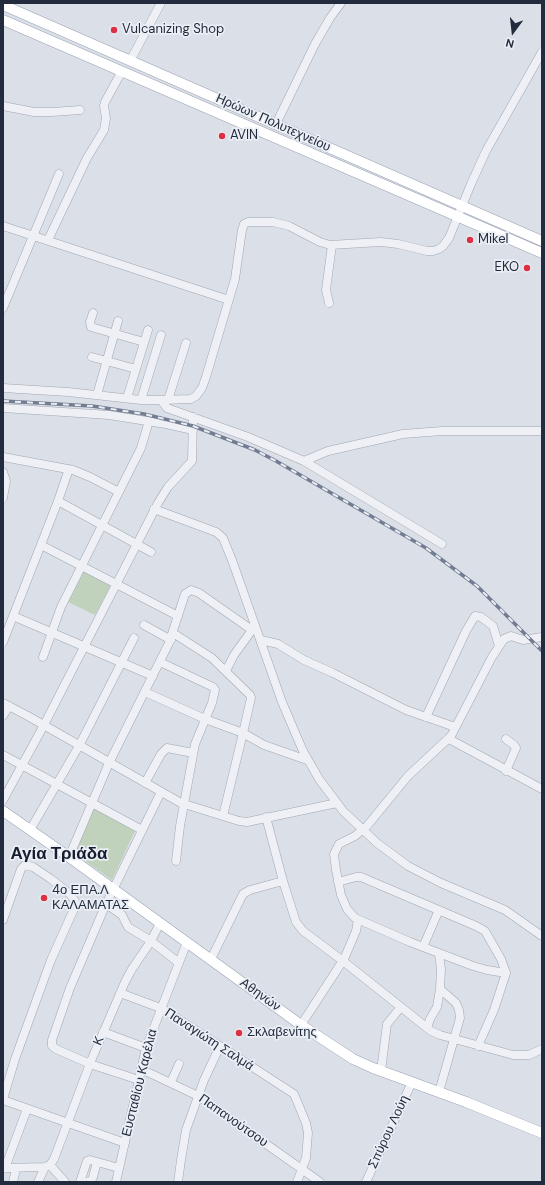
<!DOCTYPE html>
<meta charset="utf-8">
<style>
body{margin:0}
#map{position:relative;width:545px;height:1185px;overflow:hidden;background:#dbdfe7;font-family:"DM Sans",sans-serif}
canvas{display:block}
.frame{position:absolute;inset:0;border:4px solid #232c3e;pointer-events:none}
.north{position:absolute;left:493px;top:12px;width:40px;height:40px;-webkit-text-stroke:3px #eaeef5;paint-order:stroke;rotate:195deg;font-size:11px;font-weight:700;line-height:16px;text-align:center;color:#232c3e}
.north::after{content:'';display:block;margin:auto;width:14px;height:18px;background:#232c3e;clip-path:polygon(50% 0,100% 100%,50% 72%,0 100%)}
</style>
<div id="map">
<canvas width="545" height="1185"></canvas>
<div class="frame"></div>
<div class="north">N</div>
</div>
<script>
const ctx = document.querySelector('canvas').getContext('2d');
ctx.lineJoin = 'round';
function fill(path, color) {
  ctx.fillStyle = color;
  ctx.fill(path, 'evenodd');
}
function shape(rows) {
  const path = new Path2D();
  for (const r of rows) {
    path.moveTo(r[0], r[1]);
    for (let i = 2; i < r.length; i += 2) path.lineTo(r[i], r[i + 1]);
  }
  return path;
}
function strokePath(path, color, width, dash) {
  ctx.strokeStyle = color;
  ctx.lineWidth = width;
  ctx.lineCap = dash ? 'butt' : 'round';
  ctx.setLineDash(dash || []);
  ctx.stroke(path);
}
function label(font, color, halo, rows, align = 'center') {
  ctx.font = font + ' "DM Sans",sans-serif';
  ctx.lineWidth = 3.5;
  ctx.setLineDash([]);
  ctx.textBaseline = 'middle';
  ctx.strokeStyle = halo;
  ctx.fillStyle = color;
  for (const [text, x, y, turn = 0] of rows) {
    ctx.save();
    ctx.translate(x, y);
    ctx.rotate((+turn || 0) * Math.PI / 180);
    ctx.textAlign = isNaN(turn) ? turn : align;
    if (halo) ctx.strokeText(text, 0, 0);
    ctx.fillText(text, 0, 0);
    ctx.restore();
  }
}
const green = shape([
 [84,571,111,585,95,615,68,602],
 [93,808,135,831,112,880,74,853]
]);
const minor = shape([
 [130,61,161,3],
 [3,106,34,112,52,112,80,110],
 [276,124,315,44,330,18,341,3],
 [3,226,229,300],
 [48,240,87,158,104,130,106,118,104,106,105,102,122,71],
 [329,303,326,290,332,245],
 [3,308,59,174],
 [93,313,90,322,91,327,144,342],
 [92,357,136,369],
 [3,388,68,392,141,400,161,400,191,399,196,396,202,388,206,377,235,279,242,230,244,224,248,222,273,222,289,226,320,242,330,245,381,242,398,244,427,251,433,251,439,249,443,246,449,238,471,184,486,151,542,52],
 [97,395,118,321],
 [127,398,148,330],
 [141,400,161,335],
 [161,400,167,408,248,437,304,461,442,544],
 [168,400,186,343],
 [3,408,109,415,166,424,193,430],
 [3,457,73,470,90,477,119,492],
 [304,461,328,451,403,434,442,431,542,431],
 [3,472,6,481,3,498],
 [58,501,151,552],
 [154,509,216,532,223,538,232,560,282,702,303,751,319,779,343,811,377,843,408,866,441,883,505,910,542,936],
 [41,545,178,616],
 [13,616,153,676],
 [144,625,171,640],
 [173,633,212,658,250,695,251,698,243,733,223,816],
 [261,640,278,644,304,660,333,673,406,710,455,727],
 [3,642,58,501,69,469],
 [43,657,61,607,141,448,149,421],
 [160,662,213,687,215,690,212,703,195,744,180,826,176,861],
 [226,671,234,655,252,630,256,628],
 [145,692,205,719,243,733,264,745,307,760],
 [3,703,26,715,181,803,239,821,247,822,337,803],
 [3,716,9,706],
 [426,717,466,631,475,616,481,617,493,626,499,646],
 [449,739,542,789],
 [506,739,514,745,516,748,506,771],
 [3,755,142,830],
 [145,783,161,754,167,748,193,753],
 [3,800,44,725,158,503,168,487,192,461,193,417],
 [266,817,283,881,296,922,303,931,343,961,431,1031,440,1035,513,1055,529,1055,542,1049],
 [30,830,79,746,134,638],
 [69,857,109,763,169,643,185,594,191,590,199,593,252,630],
 [338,882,356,877,361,877,476,926,485,931,501,959,506,973,494,1010,478,1046],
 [106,904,122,915,128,927,151,941,179,963],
 [118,912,127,899],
 [3,920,21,869,25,865,33,867,51,879,70,894,75,901,74,909,51,960,15,1059,3,1099],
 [423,947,439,910],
 [211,959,243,894,250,890,283,881],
 [506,973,487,970,473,966,410,942,355,918,347,909,341,895,336,870,334,854,339,844,355,836,367,826,408,776,451,736,492,657,504,639,511,636,523,640,542,637],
 [120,993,163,1009,294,1094,306,1123,308,1133,306,1158,297,1182],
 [301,1025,344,959,356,931,358,920],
 [427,1028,430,1019,437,1007,440,989],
 [103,1032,146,1048],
 [141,1069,198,1096,320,1182],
 [381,1071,387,1024,401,1007],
 [139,1080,90,1064,56,1049,52,1046,52,1040,70,988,106,904,161,792],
 [171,1082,179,1064],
 [439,1092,460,1018,459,1010,456,1003,440,989,441,969,439,954],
 [3,1100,125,1143],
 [50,1165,54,1159,91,1061,125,982,132,969,151,941,160,923],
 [50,1165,65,1182],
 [3,1168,45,1167,50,1165],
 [5,1168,27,1109],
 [13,1182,16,1169],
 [38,1182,45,1167],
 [80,1182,87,1161,90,1160,119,1168],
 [87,1182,91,1181,93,1177,97,1162],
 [116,1182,146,1048,187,942],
 [178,1182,181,1160,186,1130,204,1080,220,1046],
 [366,1182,412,1082]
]);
const major = shape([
 [3,5,542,241],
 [3,20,542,253],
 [3,811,69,857,301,1025,353,1059,373,1068,466,1102,542,1133]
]);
const rail = shape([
 [3,401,92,406,144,414,193,426,255,450,276,461,426,548,477,586,542,651]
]);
const markers = [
 [114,30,4,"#dc3043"],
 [222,136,4,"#dc3043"],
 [470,240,4,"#dc3043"],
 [527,268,4,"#dc3043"],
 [44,898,4,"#dc3043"],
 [239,1033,4,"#dc3043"]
];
const poiNames = [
 ["Vulcanizing Shop",122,30],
 ["AVIN",230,136],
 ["Mikel",478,240],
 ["EKO",519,268,"right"],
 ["4ο ΕΠΑ.Λ",52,891],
 ["ΚΑΛΑΜΑΤΑΣ",52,906],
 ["Σκλαβενίτης",247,1033]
];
const streetNames = [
 ["Ηρώων Πολυτεχνείου",273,123,24],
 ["Αθηνών",260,995,36],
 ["Παναγιώτη Σαλμά",209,1040,33],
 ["Κ",99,1041,-67],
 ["Ευσταθίου Καρέλια",140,1083,-76],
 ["Παπανούτσου",233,1121,35],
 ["Σπύρου Λούη",389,1132,-65]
];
const districtNames = [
 ["Αγία Τριάδα",59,855]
];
fill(green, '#c0d2bb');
strokePath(minor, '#a0a6b1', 9);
strokePath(major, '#99a3b4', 11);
strokePath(minor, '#eef0f5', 8);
strokePath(major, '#fff', 10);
strokePath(rail, '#737d92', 3.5);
strokePath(rail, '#eaeef5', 2, [6]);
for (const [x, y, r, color] of markers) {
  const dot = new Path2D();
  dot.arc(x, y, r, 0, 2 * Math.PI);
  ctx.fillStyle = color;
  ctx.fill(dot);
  strokePath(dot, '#eaeef5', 1.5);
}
label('13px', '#232c3e', '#eaeef5', poiNames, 'left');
label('13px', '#232c3e', '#eaeef5', streetNames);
label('bold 17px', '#161d2f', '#eaeef5', districtNames);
</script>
